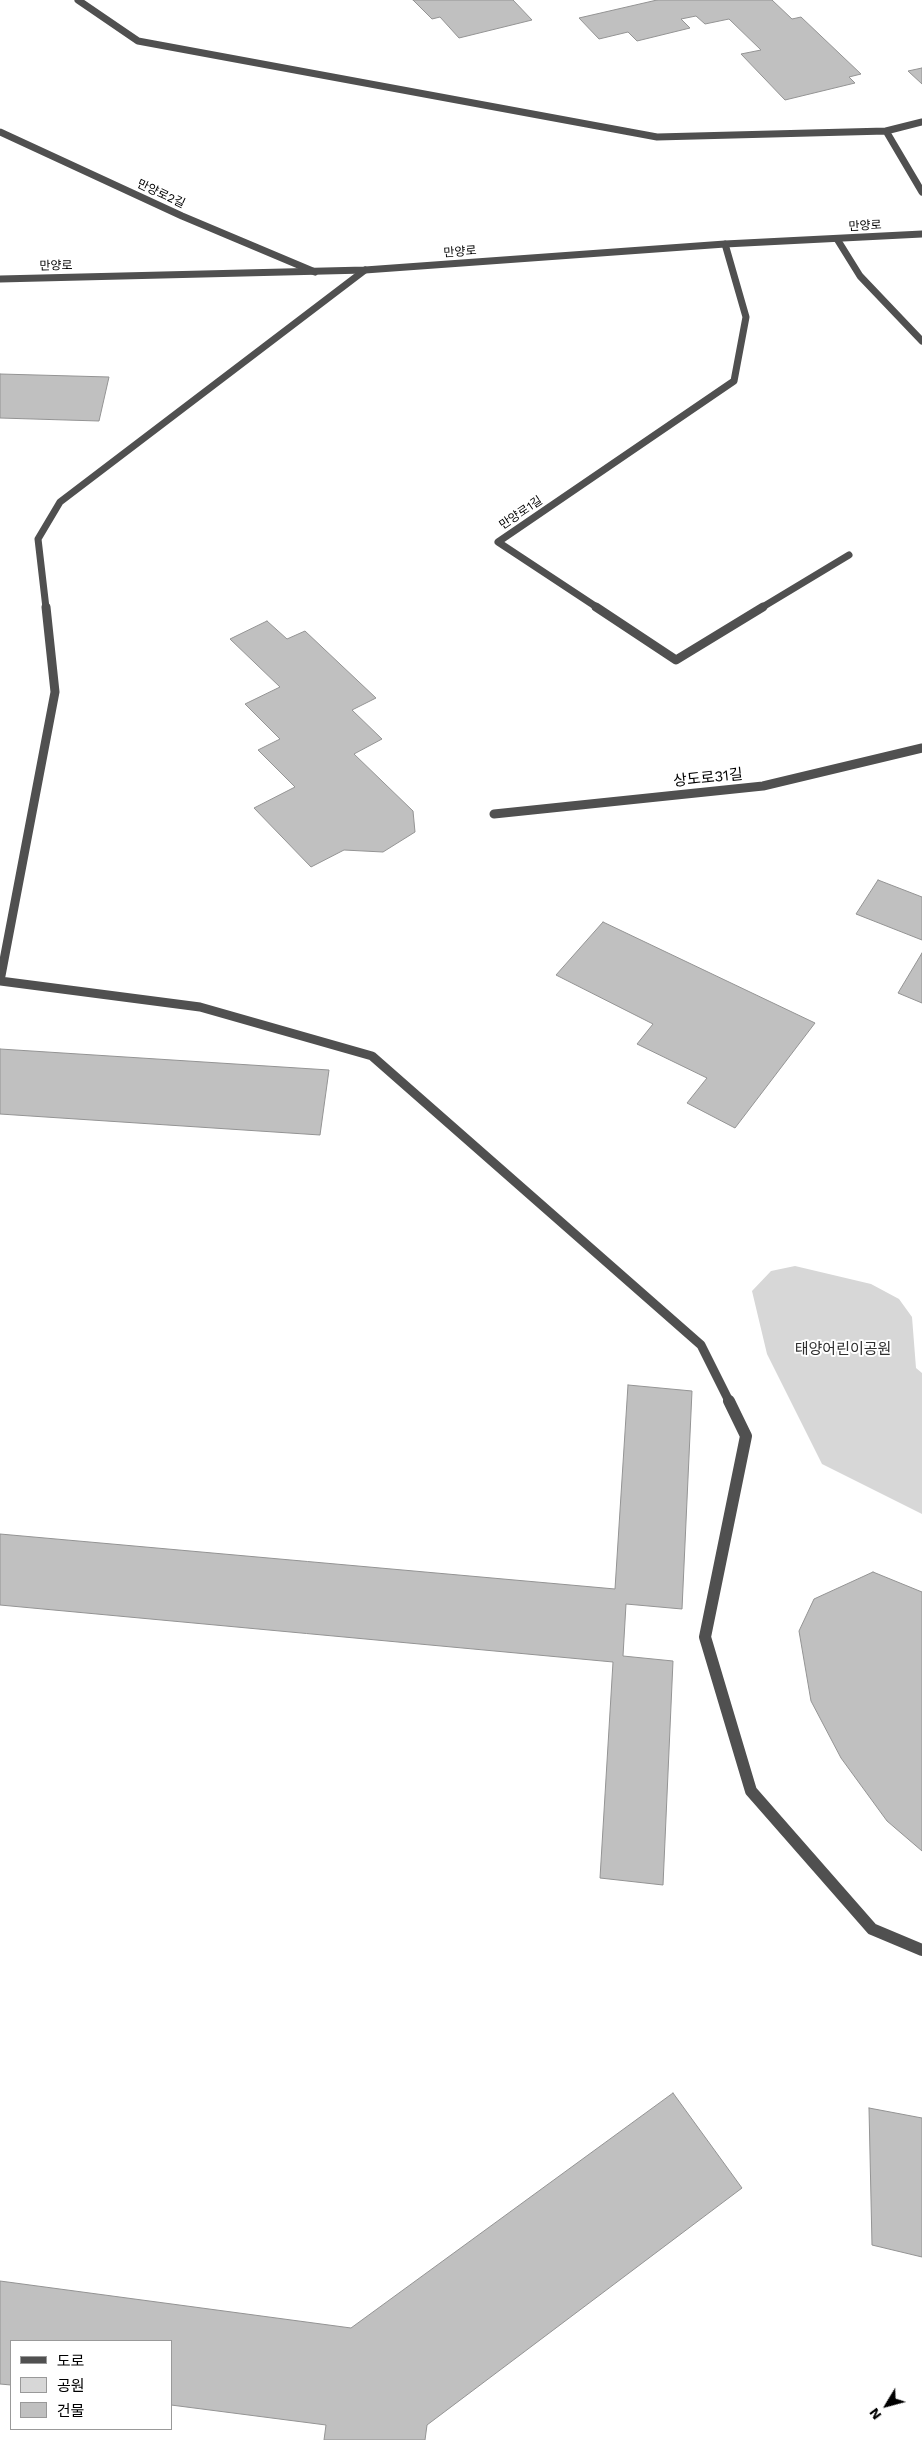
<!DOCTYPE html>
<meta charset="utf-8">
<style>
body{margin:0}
#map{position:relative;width:922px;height:2440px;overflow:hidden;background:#fff;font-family:"Work Sans","Noto Sans KR",sans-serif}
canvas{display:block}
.legend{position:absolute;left:10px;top:2340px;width:162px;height:90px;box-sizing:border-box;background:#fff;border:1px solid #999;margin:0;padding:6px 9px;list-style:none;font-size:15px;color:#000}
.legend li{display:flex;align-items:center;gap:10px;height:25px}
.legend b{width:25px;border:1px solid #999}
.north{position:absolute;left:862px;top:2380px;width:50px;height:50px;-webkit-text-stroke:4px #fff;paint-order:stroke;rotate:233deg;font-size:14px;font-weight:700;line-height:20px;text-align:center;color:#000}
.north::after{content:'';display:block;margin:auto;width:18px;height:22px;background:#000;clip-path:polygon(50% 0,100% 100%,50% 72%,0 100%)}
</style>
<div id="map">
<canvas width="922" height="2440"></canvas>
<ul class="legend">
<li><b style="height:6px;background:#505050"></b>도로</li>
<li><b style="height:14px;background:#d7d7d7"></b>공원</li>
<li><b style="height:14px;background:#c0c0c0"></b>건물</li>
</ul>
<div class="north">N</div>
</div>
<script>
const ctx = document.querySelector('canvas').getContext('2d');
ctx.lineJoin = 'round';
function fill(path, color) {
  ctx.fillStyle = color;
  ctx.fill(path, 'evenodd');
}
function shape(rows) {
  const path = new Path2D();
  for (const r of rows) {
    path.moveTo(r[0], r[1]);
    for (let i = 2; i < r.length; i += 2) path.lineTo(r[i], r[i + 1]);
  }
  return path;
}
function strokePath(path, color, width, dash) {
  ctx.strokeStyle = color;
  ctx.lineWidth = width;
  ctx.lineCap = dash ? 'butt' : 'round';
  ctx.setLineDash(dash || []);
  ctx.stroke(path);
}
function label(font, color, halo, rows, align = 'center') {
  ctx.font = font + ' "Work Sans","Noto Sans KR",sans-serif';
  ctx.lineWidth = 4;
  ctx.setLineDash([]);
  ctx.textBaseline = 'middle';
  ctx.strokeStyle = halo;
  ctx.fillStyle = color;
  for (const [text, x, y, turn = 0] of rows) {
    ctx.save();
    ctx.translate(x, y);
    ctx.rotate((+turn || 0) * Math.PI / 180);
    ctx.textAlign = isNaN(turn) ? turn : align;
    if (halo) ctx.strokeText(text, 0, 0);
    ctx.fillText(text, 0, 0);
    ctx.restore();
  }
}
const green = shape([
 [795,1266,871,1284,899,1299,912,1317,916,1368,922,1373,922,1514,822,1464,767,1354,752,1291,771,1271]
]);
const building = shape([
 [413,0,513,0,532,20,459,38,440,17,432,19,413,0],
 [657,0,772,0,792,19,801,17,861,74,849,77,855,83,785,100,741,54,761,50,729,19,705,24,696,16,681,19,690,28,637,41,628,32,599,39,579,18,657,0],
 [922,68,922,84,908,71,922,68],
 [0,374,109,377,99,421,0,418,0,374],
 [267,621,287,639,305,631,376,698,352,710,382,739,354,754,413,811,415,832,383,852,344,850,311,867,254,808,295,787,258,750,280,739,245,704,280,687,230,639,267,621],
 [878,880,922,897,922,940,856,914,878,880],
 [603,922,815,1023,735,1128,687,1103,707,1078,637,1044,653,1024,556,975,603,922],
 [922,953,922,1003,898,993,922,953],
 [0,1049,329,1070,320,1135,0,1114,0,1049],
 [628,1385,692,1391,682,1609,626,1604,623,1656,673,1661,663,1885,600,1878,613,1662,0,1605,0,1534,615,1589,628,1385],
 [873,1572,922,1592,922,1851,887,1821,841,1758,811,1701,799,1631,814,1599,873,1572],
 [673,2093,742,2188,427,2425,425,2440,324,2440,326,2425,171,2405,171,2341,11,2341,11,2385,0,2384,0,2281,351,2328,673,2093],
 [869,2108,922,2118,922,2257,872,2245,869,2108]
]);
const serviceFar2 = shape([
 [78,0,138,41,657,137,886,131,922,192],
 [886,131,922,122],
 [0,132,182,216,315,272],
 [837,239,860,276,922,341],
 [46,608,38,539,60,502,365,270],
 [598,608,498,542,734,381,746,317,725,244],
 [761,608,849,555]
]);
const serviceFar1 = shape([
 [46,607,55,692,0,981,200,1007,372,1056,701,1345,730,1403],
 [596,607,676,660,763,607],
 [494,814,763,786,922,748]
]);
const service = shape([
 [729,1401,746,1436,705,1637,751,1791,872,1929,922,1950]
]);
const tertiary = shape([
 [0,279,365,270,725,244,922,234]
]);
const farStreetnames = [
 ["만양로2길",161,194,25],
 ["만양로",865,226,-3],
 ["만양로",460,252,-4],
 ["만양로",56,266,-1],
 ["만양로1길",521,513,-34]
];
const streetNames = [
 ["상도로31길",708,778,-6]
];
const parkNames = [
 ["태양어린이공원",843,1350]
];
fill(green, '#d7d7d7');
fill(building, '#c0c0c0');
strokePath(building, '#949494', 1);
strokePath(serviceFar2, '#505050', 7);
strokePath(serviceFar1, '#505050', 9);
strokePath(service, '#505050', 12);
strokePath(tertiary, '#505050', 7);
label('12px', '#000', '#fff', farStreetnames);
label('15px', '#000', '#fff', streetNames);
label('15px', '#2e2e2e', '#fff', parkNames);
</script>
